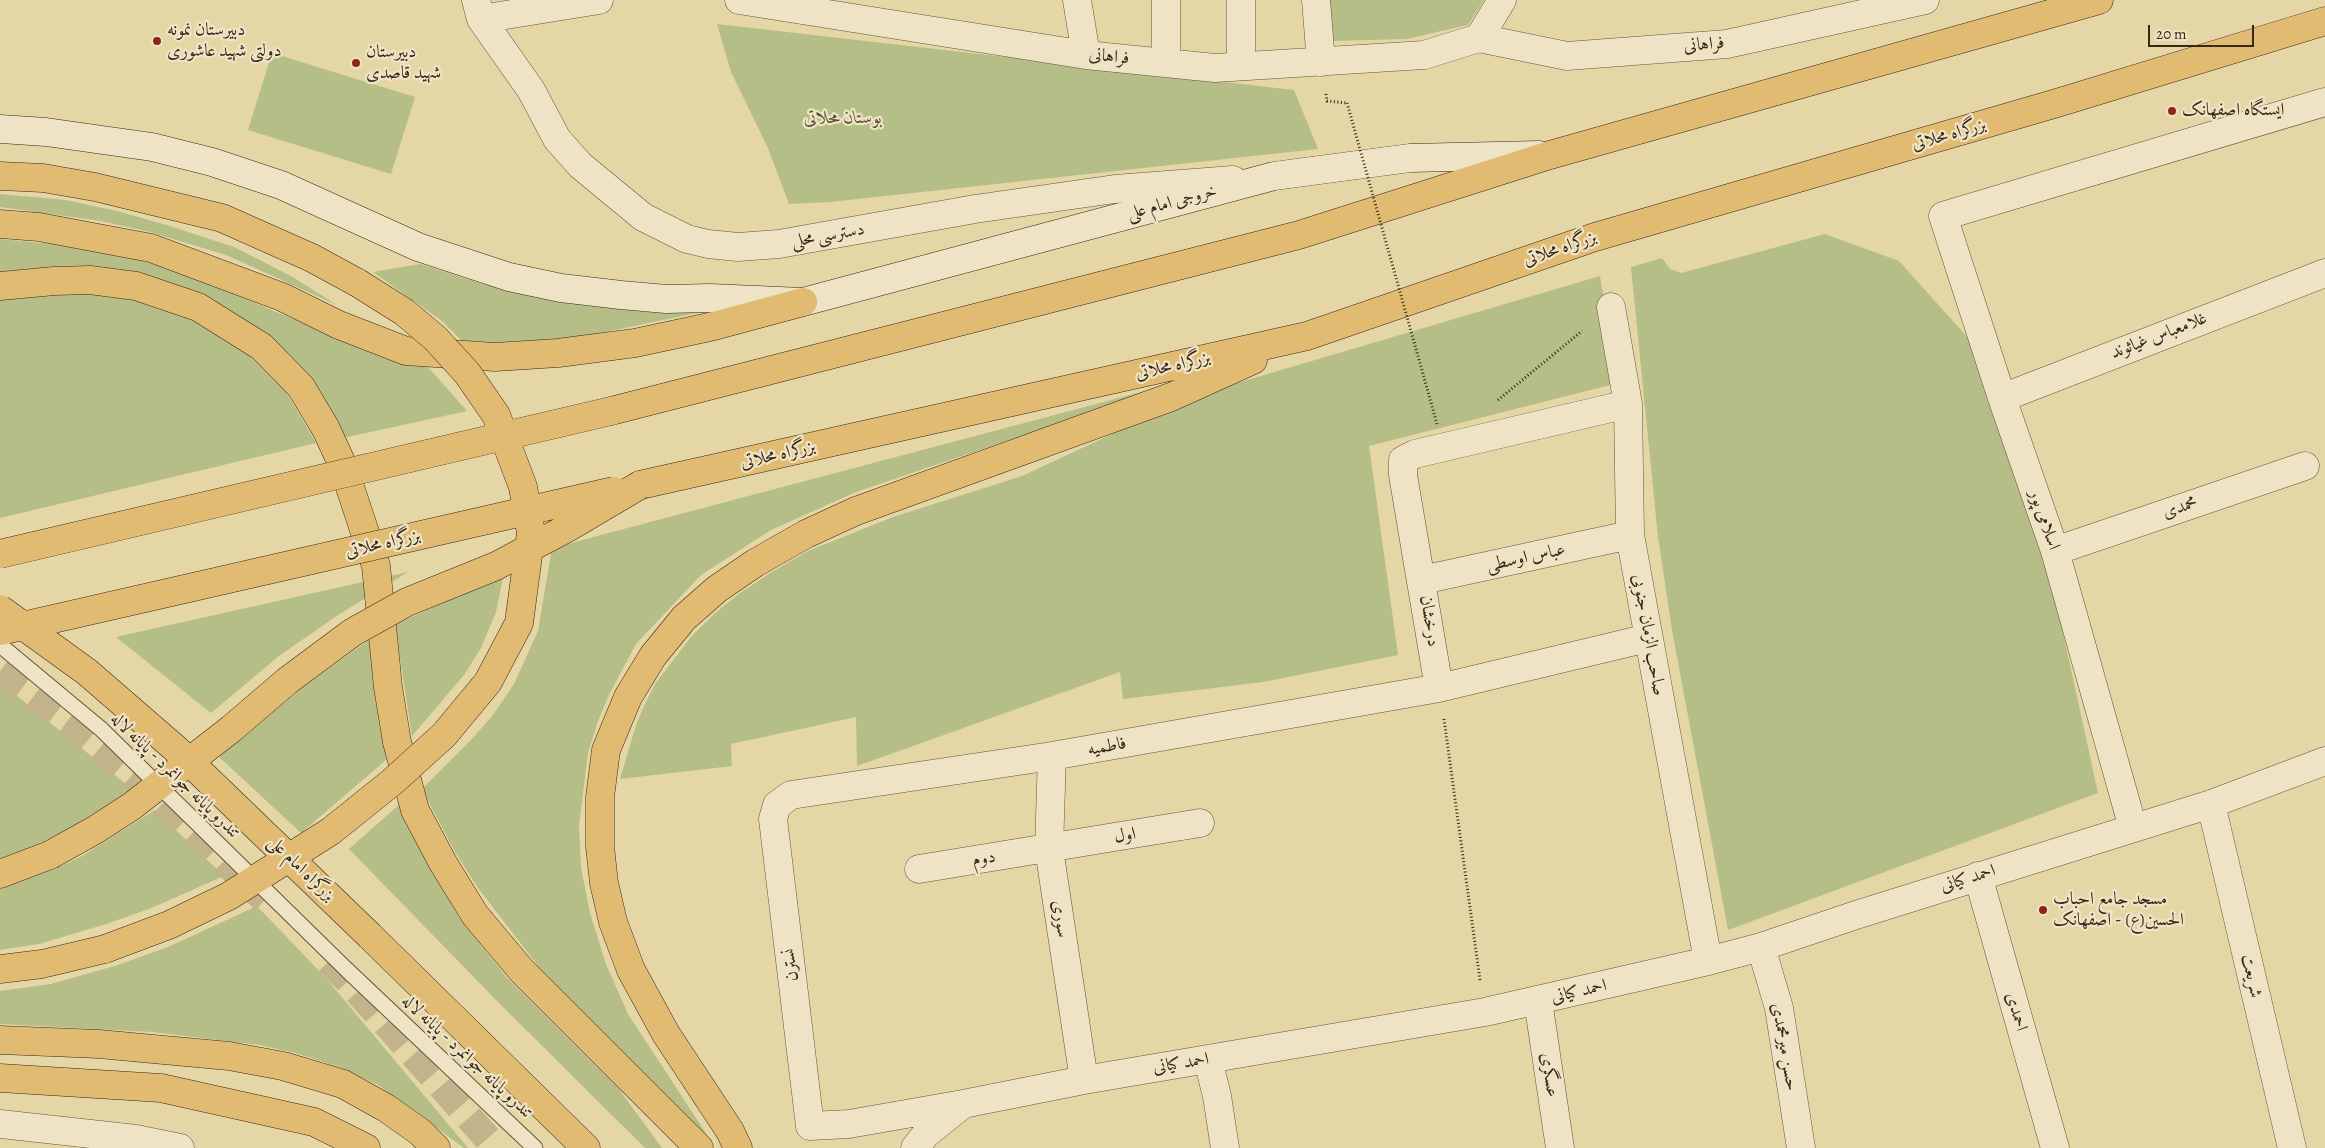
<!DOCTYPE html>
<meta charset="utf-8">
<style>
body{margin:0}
#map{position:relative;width:2325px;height:1148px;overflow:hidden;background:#e5d6a6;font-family:Alegreya,serif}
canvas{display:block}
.scale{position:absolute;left:2148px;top:25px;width:106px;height:22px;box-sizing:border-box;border:2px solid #3a2619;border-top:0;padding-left:6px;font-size:15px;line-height:18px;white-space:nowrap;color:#3a2619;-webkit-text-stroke:4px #eee4c5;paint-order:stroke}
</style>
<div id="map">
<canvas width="2325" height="1148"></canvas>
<div class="scale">20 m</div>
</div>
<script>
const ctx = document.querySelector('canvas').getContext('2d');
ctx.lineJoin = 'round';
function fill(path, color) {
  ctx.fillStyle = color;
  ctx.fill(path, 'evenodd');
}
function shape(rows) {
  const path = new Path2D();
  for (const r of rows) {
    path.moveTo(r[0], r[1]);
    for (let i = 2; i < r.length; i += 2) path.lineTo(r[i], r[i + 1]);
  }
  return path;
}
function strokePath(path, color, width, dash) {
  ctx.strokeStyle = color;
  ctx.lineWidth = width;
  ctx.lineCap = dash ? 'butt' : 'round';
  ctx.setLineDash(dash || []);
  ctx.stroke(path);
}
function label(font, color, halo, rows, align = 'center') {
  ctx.font = font + ' Alegreya,Amiri,serif';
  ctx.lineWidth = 4.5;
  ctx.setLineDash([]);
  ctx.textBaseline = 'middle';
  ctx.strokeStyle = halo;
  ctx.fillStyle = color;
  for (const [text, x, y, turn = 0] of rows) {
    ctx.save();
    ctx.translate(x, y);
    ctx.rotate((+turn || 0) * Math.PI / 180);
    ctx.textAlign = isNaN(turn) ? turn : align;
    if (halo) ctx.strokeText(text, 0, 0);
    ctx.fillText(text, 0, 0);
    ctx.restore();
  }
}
const green = shape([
 [1329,0,1484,0,1468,25,1406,39,1331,41],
 [717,24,1294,90,1318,149,830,202,789,204,768,148,731,72],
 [272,53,415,97,391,174,248,130],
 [0,194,66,200,117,211,170,226,234,247,291,276,337,305,226,255,150,232,101,221,0,207],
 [1825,234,1899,261,1969,339,1995,422,2004,419,2053,587,2098,793,1728,930,1672,630,1658,537,1631,267,1662,258,1670,269,1681,273],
 [0,239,85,247,147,262,208,283,326,333,420,358,467,411,343,438,225,309,0,275],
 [420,264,483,284,538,295,707,311,576,338,526,342,464,343,442,321,373,272],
 [1600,276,1618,383,1369,446,1398,655,1263,682,1123,699,1120,672,857,766,856,717,731,744,732,766,620,779,636,725,645,704,655,684,691,637,714,614,740,593,770,573,808,551,893,517,1022,476,1123,429,1220,388],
 [59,292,121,296,149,303,199,322,249,355,284,388,316,443,0,518,0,299],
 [1183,381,856,492,771,530,701,575,636,644,609,695,598,721,588,753,579,825,581,868,590,913,606,964,628,1014,715,1147,580,1011,538,966,478,888,455,852,422,789,471,740,493,715,514,684,538,631,552,548],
 [408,572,338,615,279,656,211,713,116,637],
 [504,573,496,612,481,648,464,675,412,736,395,625],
 [373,637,386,760,301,833,219,757,302,688],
 [0,682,132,789,69,829,26,850,0,860],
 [401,803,426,860,460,919,508,979,618,1088,662,1148,645,1148,498,1002,349,849],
 [155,810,224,876,149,909,106,924,39,944,0,950,0,889,57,868,82,856],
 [257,906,325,977,468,1148,464,1148,378,1085,339,1067,295,1053,260,1045,152,1032,0,1024,0,991,51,984,118,965,168,947]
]);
const trunkTunnel = shape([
 [0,671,68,722,155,794,265,900],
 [329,961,345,977,496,1148]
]);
const path = shape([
 [1326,94,1327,101,1347,103],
 [1498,400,1582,331],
 [1444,719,1480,980]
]);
const service = shape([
 [347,970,535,1148]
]);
const minor = shape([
 [476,0,481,19,531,90,557,139,580,165,643,217,687,239,708,244,738,247,779,244,975,209,1115,189,1233,180],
 [739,0,1086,55,1215,68,1424,55,1479,38,1502,0],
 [1077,0,1086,55],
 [1241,0,1241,66],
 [1316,0,1321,62],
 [481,19,599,0],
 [1479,38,1567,56,1727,44,1925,0],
 [1166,63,1166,0],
 [1611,307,1628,404,1630,535,1708,961],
 [2002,398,2325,273],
 [2055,551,2305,466],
 [1422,580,1630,535],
 [1648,638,1439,688,1052,756,791,795,777,805,773,819,810,1126,849,1124,963,1104,1084,1080,1485,1012,1708,961,1761,947,1856,915,2211,804,2325,761],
 [1439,688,1403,475,1403,460,1415,454,1628,404],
 [1052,756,1049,849,1084,1080],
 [2211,804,2292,1148],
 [2133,828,2055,551,2002,398,1943,216,2325,102],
 [919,869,1200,823],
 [1978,876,2055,1148],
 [1761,947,1779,1008,1801,1148],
 [1538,1001,1560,1148],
 [1208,1060,1217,1096,1225,1148],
 [0,1124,136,1139,180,1148],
 [915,1148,926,1134,962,1105]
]);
const secondary = shape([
 [0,129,46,132,152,147,212,162,281,185,418,247,509,277,561,288,621,295,666,299,710,298,803,302,1274,176,1410,158,1539,155]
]);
const trunk = shape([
 [0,176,43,178,95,187,222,218,312,258,358,283],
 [0,224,39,227,151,248,282,297,339,325,406,351,495,357,558,353,635,343,714,326,803,302],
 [0,286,54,281,90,280,136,286,198,307,262,347,301,387,326,429,343,466,376,566,388,687,397,742,415,810,443,863,475,915,522,971,699,1148],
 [611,411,1299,235,1550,155,2099,0],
 [640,485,1307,336,1595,237,2057,103,2325,21],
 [0,874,50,855],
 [370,936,586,1148],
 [0,969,42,964,105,949],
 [0,1040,99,1044,229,1056,283,1066,343,1084,386,1108,420,1132,436,1148],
 [0,1078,161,1088,314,1122,366,1148],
 [738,1148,730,1131,666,1034,631,970,613,922,604,883,600,847,600,797,606,750,628,697,653,656,684,618,717,589,755,563,806,534,856,511,1171,397,1253,360]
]);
const pathBridge = shape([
 [1347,103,1437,424]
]);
const serviceBridge = shape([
 [0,645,101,729,347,970]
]);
const trunkBridge = shape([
 [0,554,611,411],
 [0,609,87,672,177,750,370,936],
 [0,631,614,491],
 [50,855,95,830,132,806,231,729,287,681,353,632,407,602,496,566,569,527,640,485],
 [105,949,169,925,229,896,331,831,392,782,444,735,488,682,519,623,531,533,523,487,496,415,467,373,435,338,404,312,358,283]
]);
const markers = [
 [157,41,5,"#8f2418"],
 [356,63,5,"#8f2418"],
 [2172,111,5,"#8f2418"],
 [2043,910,5,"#8f2418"]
];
const poiNames = [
 ["دبیرستان نمونه",167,31],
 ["دولتی شهید عاشوری",167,52],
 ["دبیرستان",366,53],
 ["شهید قاصدی",366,74],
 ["ایستگاه اصفهانک",2182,111],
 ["مسجد جامع احباب",2053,900],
 ["الحسین(ع) - اصفهانک",2053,921]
];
const streetNames = [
 ["فراهانی",1704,45,-5],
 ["فراهانی",1109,57,6],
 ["بزرگراه محلاتی",1949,135,-16],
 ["خروجی امام علی",1172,203,-15],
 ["دسترسی محلی",828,236,-10],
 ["بزرگراه محلاتی",1560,249,-19],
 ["غلامعباس غیاثوند",2159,336,-21],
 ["بزرگراه محلاتی",1173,366,-13],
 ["بزرگراه محلاتی",778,455,-13],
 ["محمدی",2180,508,-19],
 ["اسلامی پور",2044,520,71],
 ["بزرگراه محلاتی",383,544,-13],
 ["عباس اوسطی",1526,558,-12],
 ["درخشان",1429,621,81],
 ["صاحب الزمان جنوبی",1648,635,80],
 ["فاطمیه",1107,747,-10],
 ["تندرو پایانه جوانمرد - پایانه لاله",175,776,44],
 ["اول",1125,836,-10],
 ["دوم",984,859,-9],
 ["بزرگراه امام علی",301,869,44],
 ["احمد کیانی",1968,879,-17],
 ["سوری",1060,919,82],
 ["نسترن",791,965,-97],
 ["شریعت",2251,976,77],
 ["احمد کیانی",1579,992,-13],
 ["احمدی",2016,1012,74],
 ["حسن میرمحمدی",1784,1047,80],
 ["تندرو پایانه جوانمرد - پایانه لاله",467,1057,43],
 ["احمد کیانی",1181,1064,-9],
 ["عسگری",1549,1075,82]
];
const parkNames = [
 ["بوستان محلاتی",843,119]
];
fill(green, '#b5be86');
strokePath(trunkTunnel, '#c3b38a', 28, [28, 14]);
strokePath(service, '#65523c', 17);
strokePath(minor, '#65523c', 29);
strokePath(secondary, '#3a2619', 29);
strokePath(trunk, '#3a2619', 29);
strokePath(path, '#3a2619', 3, [1, 2.5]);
strokePath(service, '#eee4c5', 15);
strokePath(minor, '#eee4c5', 28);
strokePath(secondary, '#eee4c5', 28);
strokePath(trunk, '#e2bb73', 28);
strokePath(serviceBridge, '#65523c', 17, []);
strokePath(trunkBridge, '#3a2619', 29, []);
strokePath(pathBridge, '#3a2619', 3, [1, 2.5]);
strokePath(serviceBridge, '#eee4c5', 15);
strokePath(trunkBridge, '#e2bb73', 28);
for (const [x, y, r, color] of markers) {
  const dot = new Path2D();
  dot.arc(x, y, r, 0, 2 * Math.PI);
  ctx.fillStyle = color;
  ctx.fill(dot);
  strokePath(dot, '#eee4c5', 2);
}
label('18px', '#3a2619', '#eee4c5', poiNames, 'left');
label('18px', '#3a2619', '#eee4c5', streetNames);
label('italic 18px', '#594c34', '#eee4c5', parkNames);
</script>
